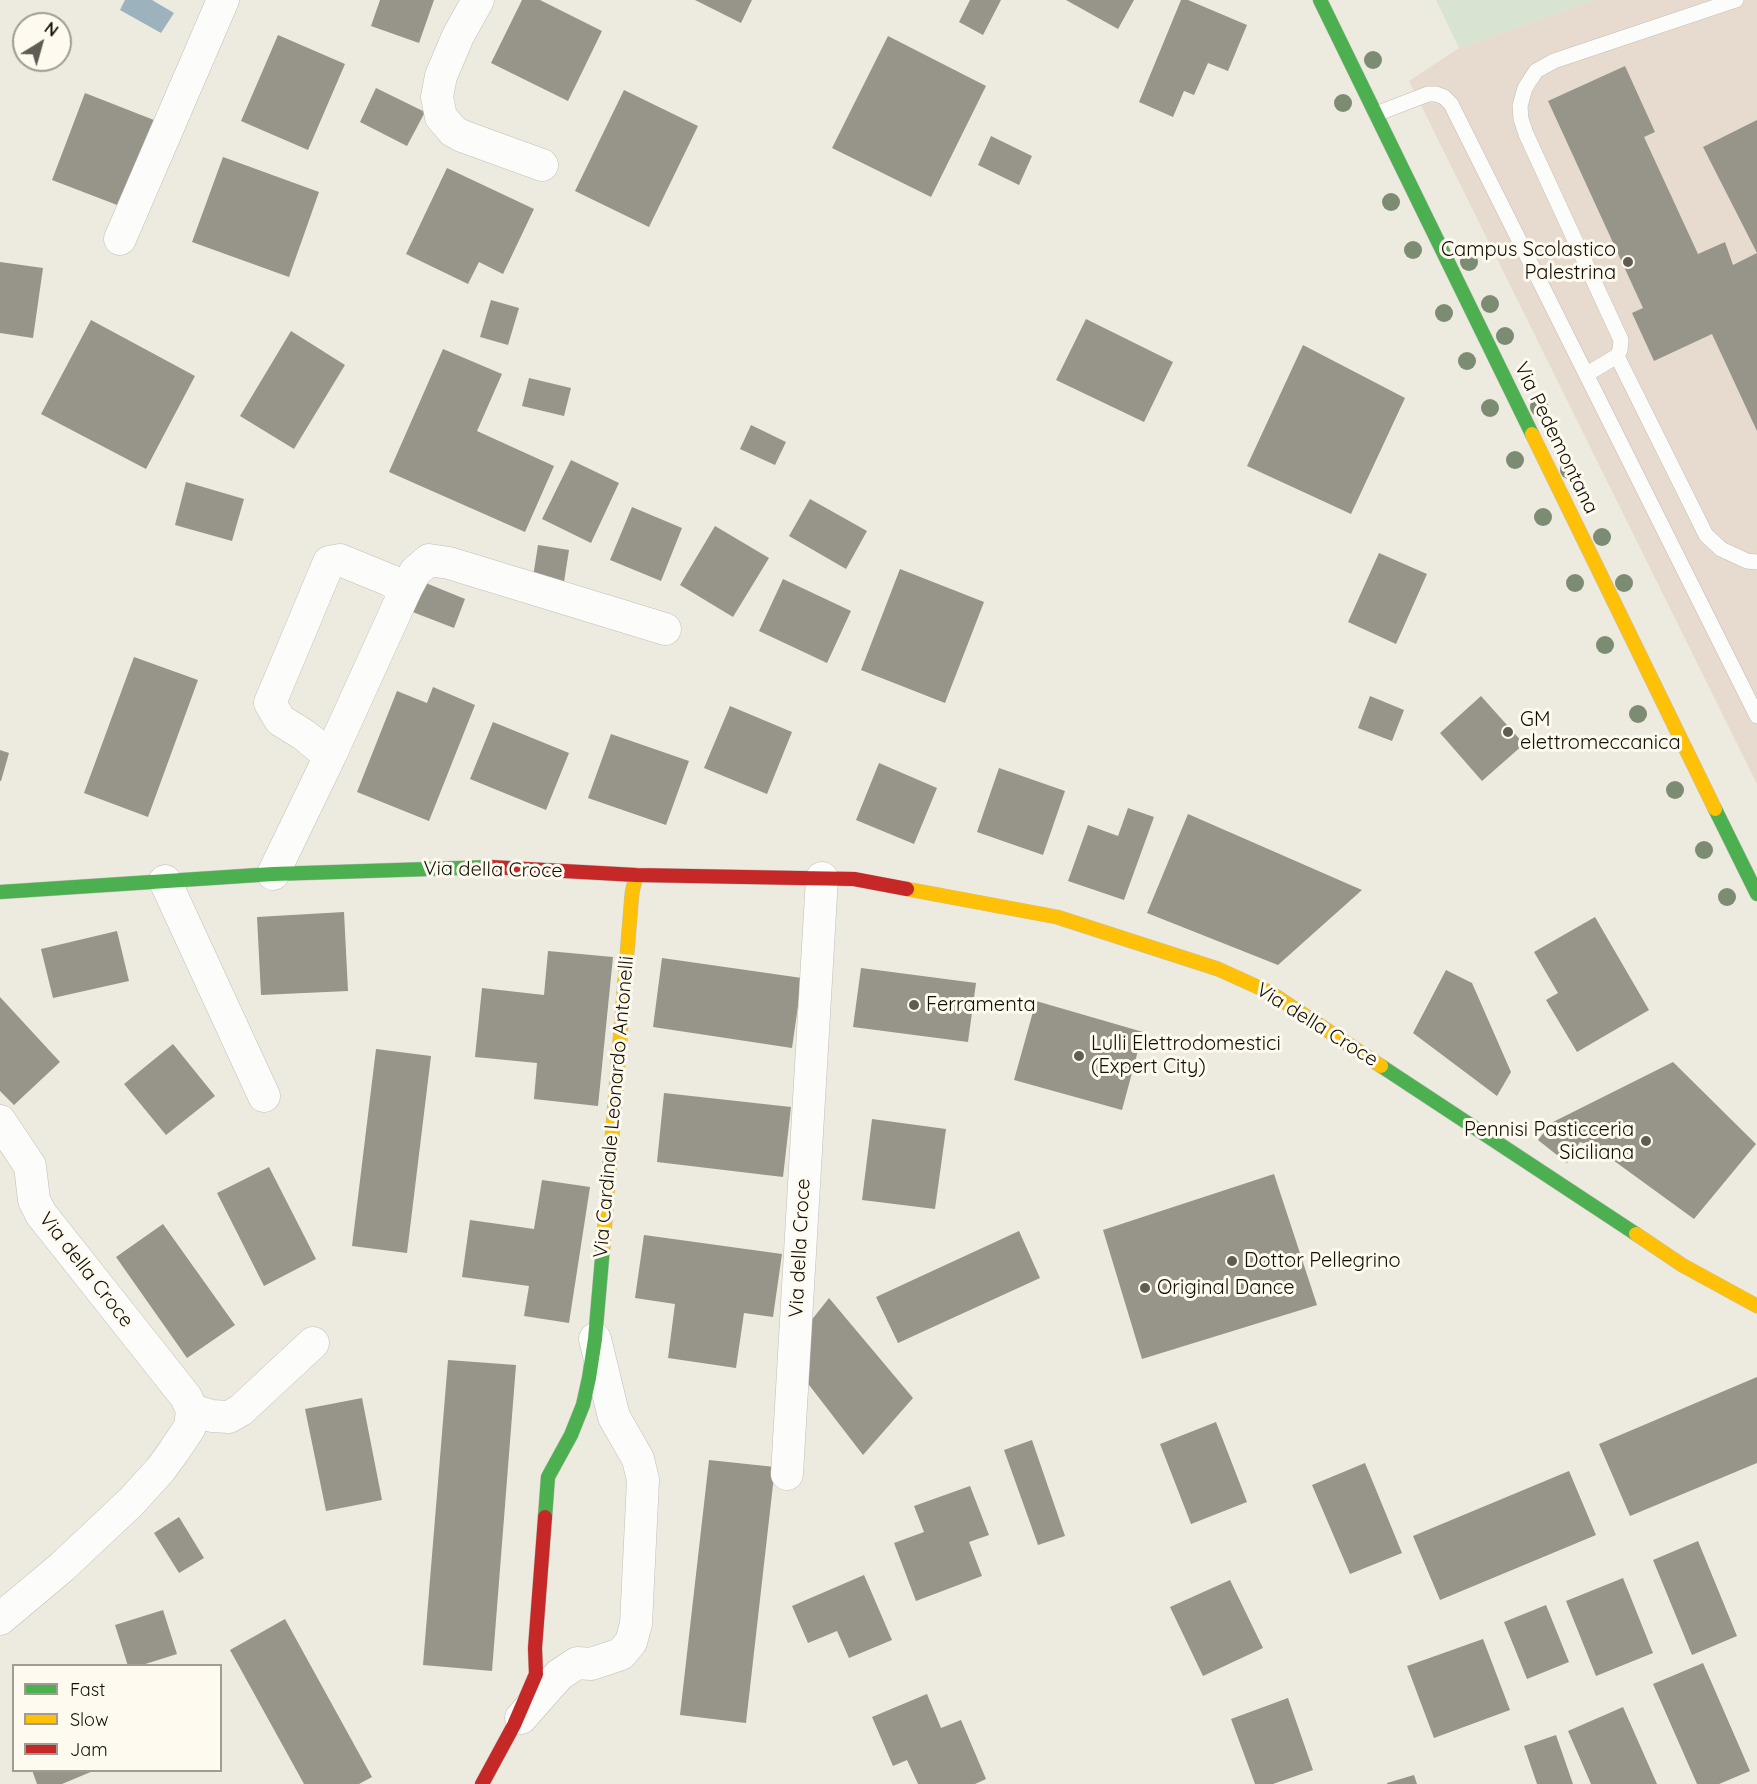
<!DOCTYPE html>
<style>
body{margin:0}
#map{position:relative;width:1757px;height:1784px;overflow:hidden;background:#edeae0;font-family:Quicksand,sans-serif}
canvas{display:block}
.legend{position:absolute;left:12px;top:1664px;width:210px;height:108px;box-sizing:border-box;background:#fefaef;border:2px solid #9f9c93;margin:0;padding:8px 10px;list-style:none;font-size:18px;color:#110f08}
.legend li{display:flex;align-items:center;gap:12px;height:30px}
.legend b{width:30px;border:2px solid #9f9c93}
.north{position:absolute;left:12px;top:12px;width:60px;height:60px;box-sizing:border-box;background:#fefaef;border:2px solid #9f9c93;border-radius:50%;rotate:37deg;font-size:16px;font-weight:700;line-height:24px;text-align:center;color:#110f08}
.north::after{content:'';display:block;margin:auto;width:21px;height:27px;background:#5e5c54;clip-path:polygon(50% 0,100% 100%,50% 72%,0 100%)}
</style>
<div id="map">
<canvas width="1757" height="1784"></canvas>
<ul class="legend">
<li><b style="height:8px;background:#4caf50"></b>Fast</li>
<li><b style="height:8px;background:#ffc107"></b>Slow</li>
<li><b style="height:8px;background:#c62828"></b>Jam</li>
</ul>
<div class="north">N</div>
</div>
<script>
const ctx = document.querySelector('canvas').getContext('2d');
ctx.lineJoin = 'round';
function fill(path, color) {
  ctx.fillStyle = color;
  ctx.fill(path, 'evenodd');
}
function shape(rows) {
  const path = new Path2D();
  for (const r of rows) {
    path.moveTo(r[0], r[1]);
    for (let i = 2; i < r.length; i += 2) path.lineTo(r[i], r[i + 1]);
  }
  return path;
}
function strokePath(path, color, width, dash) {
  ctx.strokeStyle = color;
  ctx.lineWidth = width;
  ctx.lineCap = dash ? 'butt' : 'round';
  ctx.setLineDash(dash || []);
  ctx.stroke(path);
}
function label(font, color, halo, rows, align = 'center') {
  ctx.font = font + ' Quicksand,sans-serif';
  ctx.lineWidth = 6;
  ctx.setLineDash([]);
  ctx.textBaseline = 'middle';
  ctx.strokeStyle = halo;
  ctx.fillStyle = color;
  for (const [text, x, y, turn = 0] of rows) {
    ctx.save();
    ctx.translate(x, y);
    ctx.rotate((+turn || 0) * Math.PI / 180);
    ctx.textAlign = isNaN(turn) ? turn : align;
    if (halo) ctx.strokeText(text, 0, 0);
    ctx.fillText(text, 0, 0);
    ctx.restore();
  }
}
const education = shape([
 [1594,0,1757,0,1757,784,1409,81,1459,48]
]);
const green = shape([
 [1436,0,1594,0,1459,48]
]);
const water = shape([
 [125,0,152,0,174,13,161,33,120,10]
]);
const building = shape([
 [380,0,434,0,419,43,371,26],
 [522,0,540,0,602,31,568,101,491,63],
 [695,0,752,0,741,23],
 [970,0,1001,0,983,35,959,22],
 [1066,0,1134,0,1118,29],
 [1181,0,1188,0,1247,25,1228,71,1208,63,1194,95,1184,91,1173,117,1139,102],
 [278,35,345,64,308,150,241,121],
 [888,36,986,86,931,197,832,148],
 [1625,66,1655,132,1644,137,1698,254,1725,242,1733,265,1757,253,1703,147,1757,120,1757,431,1712,334,1654,361,1632,313,1643,308,1548,101],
 [376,88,425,112,407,146,360,122],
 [624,90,698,126,649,227,575,191],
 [85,93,159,122,125,208,52,180],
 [991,136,1032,156,1019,185,978,165],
 [223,157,319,192,289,277,192,242],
 [447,168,534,209,503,274,479,262,468,284,406,254],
 [0,262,43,268,33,338,0,333],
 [491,300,519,308,508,345,480,337],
 [1086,319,1173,362,1144,422,1056,380],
 [91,320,195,376,146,469,41,414],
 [291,331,345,365,294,449,240,416],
 [1303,345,1405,398,1351,514,1247,466],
 [443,349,502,374,477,431,554,466,525,532,389,472],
 [529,378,571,388,564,416,522,406],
 [751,425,786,442,775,465,740,449],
 [571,460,619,483,591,543,542,519],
 [186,482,244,499,232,541,175,525],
 [810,499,867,531,846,569,789,536],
 [632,507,682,528,661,581,610,560],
 [715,526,769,558,733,617,680,585],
 [538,545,569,550,564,582,533,577],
 [1379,553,1427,574,1396,644,1348,622],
 [900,569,984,602,945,703,861,670],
 [783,579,851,611,827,663,759,631],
 [421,581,465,599,454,628,410,611],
 [134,657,198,680,148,817,84,793],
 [433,687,475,705,429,821,357,792,397,691,427,703],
 [1370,696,1404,710,1392,741,1358,728],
 [1481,696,1524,744,1482,781,1440,733],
 [730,706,792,732,767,794,704,768],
 [493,722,569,753,546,810,470,779],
 [611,734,689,761,666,825,588,798],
 [0,750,9,753,1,781,0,781],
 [879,763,937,788,914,844,856,820],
 [999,768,1065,791,1043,855,977,832],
 [1128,808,1154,817,1124,900,1068,881,1088,825,1118,836],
 [1188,814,1362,890,1278,965,1147,913],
 [344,912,348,991,261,995,257,917],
 [1595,917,1649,1010,1577,1052,1546,1000,1558,993,1534,952],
 [117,931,129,981,53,998,41,949],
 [548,951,613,957,598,1106,534,1099,537,1063,475,1057,482,988,544,995],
 [662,958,802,978,792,1048,653,1027],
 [861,968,976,983,968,1042,853,1027],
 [1446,970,1472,983,1511,1072,1497,1096,1413,1033],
 [0,997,60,1062,14,1105,0,1091],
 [1036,1001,1143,1032,1122,1110,1014,1080],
 [173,1044,215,1096,166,1135,124,1084],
 [376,1049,431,1056,407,1253,352,1246],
 [1673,1062,1756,1144,1694,1219,1595,1147,1580,1142,1567,1163,1538,1140,1551,1123],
 [664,1093,791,1107,783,1177,657,1162],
 [872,1119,946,1129,935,1209,862,1200],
 [269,1167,316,1259,264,1286,217,1193],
 [1274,1174,1317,1305,1142,1359,1103,1230],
 [542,1180,590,1187,569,1323,524,1316,529,1286,462,1277,470,1220,534,1229],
 [163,1224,235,1325,187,1358,116,1257],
 [1019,1231,1040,1278,898,1343,876,1297],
 [644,1235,782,1254,773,1317,744,1313,736,1368,668,1358,675,1304,635,1298],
 [829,1298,913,1398,863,1455,806,1381,810,1322],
 [448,1360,516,1365,492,1671,423,1665],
 [1757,1377,1757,1463,1630,1516,1599,1444],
 [362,1398,382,1500,326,1511,305,1409],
 [1216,1422,1247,1502,1191,1524,1160,1444],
 [1032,1440,1065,1536,1038,1545,1004,1450],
 [709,1460,775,1467,746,1723,680,1715],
 [1365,1463,1402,1553,1350,1574,1312,1485],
 [1569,1471,1596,1535,1440,1600,1413,1536],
 [970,1486,989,1535,969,1542,982,1576,916,1601,894,1543,924,1532,914,1506],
 [179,1517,204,1558,179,1573,154,1533],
 [1698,1541,1737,1636,1692,1655,1653,1560],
 [864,1575,892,1640,849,1658,837,1631,808,1643,792,1606],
 [1623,1578,1653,1653,1596,1676,1566,1601],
 [1230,1580,1263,1648,1203,1676,1170,1607],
 [1546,1605,1569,1662,1527,1679,1504,1622],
 [163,1610,177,1654,139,1666,128,1666,115,1625],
 [285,1619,372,1777,359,1784,304,1784,230,1650],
 [1483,1639,1510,1710,1434,1738,1407,1666],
 [1703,1663,1750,1771,1719,1784,1697,1784,1653,1684],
 [927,1694,941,1728,961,1720,986,1779,975,1784,918,1784,907,1760,893,1766,872,1717],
 [1288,1698,1313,1770,1273,1784,1255,1784,1231,1719],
 [1623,1707,1657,1784,1591,1784,1568,1731],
 [1556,1735,1573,1784,1537,1784,1524,1746],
 [32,1770,93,1770,93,1771,62,1784,37,1784],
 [1414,1775,1417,1784,1387,1784,1387,1783]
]);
const lane = shape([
 [1376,114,1428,94,1436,94,1444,97,1451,104,1757,716],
 [1617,356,1706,535,1721,549,1747,561,1757,562],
 [1587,374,1617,356,1620,350,1621,340,1526,134,1521,119,1520,106,1525,88,1536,71,1554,61,1736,0]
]);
const street = shape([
 [478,0,458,36,441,76,437,97,441,117,453,131,462,136,542,165],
 [120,239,223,0],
 [330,756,304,735,280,720,270,703,329,562,340,560,389,580,406,589],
 [273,874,330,756,406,589,415,572,429,560,449,563,665,629],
 [165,881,264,1096],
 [0,1121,30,1166,34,1200,41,1214,186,1397,192,1410,190,1427,174,1451,161,1469,131,1502,62,1567,0,1619],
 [192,1410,212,1416,229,1417,241,1410,313,1343],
 [787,1474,822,878],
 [521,1718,559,1675,577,1663,591,1664,621,1654,631,1642,636,1624,643,1480,638,1459,614,1417,595,1339]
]);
const fast = shape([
 [1320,0,1532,434],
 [1715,809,1757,894],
 [0,892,273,874,491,867],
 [1381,1066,1636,1234],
 [545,1517,548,1477,571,1435,583,1405,589,1378,595,1339,603,1247]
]);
const slow = shape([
 [1532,434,1715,809],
 [907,889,1057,917,1218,969,1271,993,1381,1066],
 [1636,1234,1682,1265,1757,1306],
 [603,1247,632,893,636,875]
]);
const jam = shape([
 [491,867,636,875,854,879,907,889],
 [482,1784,514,1725,536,1674,535,1648,545,1517]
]);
const trees = [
 [1373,60],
 [1343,103],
 [1391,202],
 [1413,250],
 [1469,262],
 [1490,304],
 [1444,313],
 [1505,336],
 [1467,361],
 [1539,407],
 [1490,408],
 [1515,460],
 [1569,470],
 [1543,517],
 [1602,537],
 [1575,583],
 [1624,583],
 [1605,645],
 [1638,714],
 [1675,790],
 [1704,850],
 [1727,897]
];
const markers = [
 [1628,262,6,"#5e5c54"],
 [1508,732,6,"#5e5c54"],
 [914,1005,6,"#5e5c54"],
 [1079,1056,6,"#5e5c54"],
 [1646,1141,6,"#5e5c54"],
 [1232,1261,6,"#5e5c54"],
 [1145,1288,6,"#5e5c54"]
];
const poiNames = [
 ["Campus Scolastico",1616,250,"right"],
 ["Palestrina",1616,273,"right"],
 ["GM",1520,720],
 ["elettromeccanica",1520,743],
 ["Ferramenta",926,1005],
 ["Lulli Elettrodomestici",1091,1044],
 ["(Expert City)",1091,1067],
 ["Pennisi Pasticceria",1634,1130,"right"],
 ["Siciliana",1634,1153,"right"],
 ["Dottor Pellegrino",1244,1261],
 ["Original Dance",1157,1288]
];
const streetNames = [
 ["Via Pedemontana",1556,438,64],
 ["Via della Croce",493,870,1],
 ["Via della Croce",1317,1025,32],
 ["Via Cardinale Leonardo Antonelli",614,1107,-85],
 ["Via della Croce",800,1248,-87],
 ["Via della Croce",86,1270,52]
];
fill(education, '#e6dbce');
fill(green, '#d9e3d2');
fill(water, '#9cb2bd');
fill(building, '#97948a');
strokePath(lane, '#c1bfb7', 16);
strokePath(street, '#c1bfb7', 33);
strokePath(fast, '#c1bfb7', 15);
strokePath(slow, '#c1bfb7', 15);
strokePath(jam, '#c1bfb7', 15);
strokePath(lane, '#fcfcfa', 15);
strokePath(street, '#fcfcfa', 32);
strokePath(fast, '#4caf50', 14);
strokePath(slow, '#ffc107', 14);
strokePath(jam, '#c62828', 14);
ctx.fillStyle = '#7b8c73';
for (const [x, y] of trees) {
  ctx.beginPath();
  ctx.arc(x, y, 9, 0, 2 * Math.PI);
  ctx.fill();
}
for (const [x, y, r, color] of markers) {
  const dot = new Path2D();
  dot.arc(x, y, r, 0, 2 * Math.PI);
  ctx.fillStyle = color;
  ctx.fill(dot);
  strokePath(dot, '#fefaef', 2);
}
label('20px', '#110f08', '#fefaef', poiNames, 'left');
label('20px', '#110f08', '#fefaef', streetNames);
</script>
